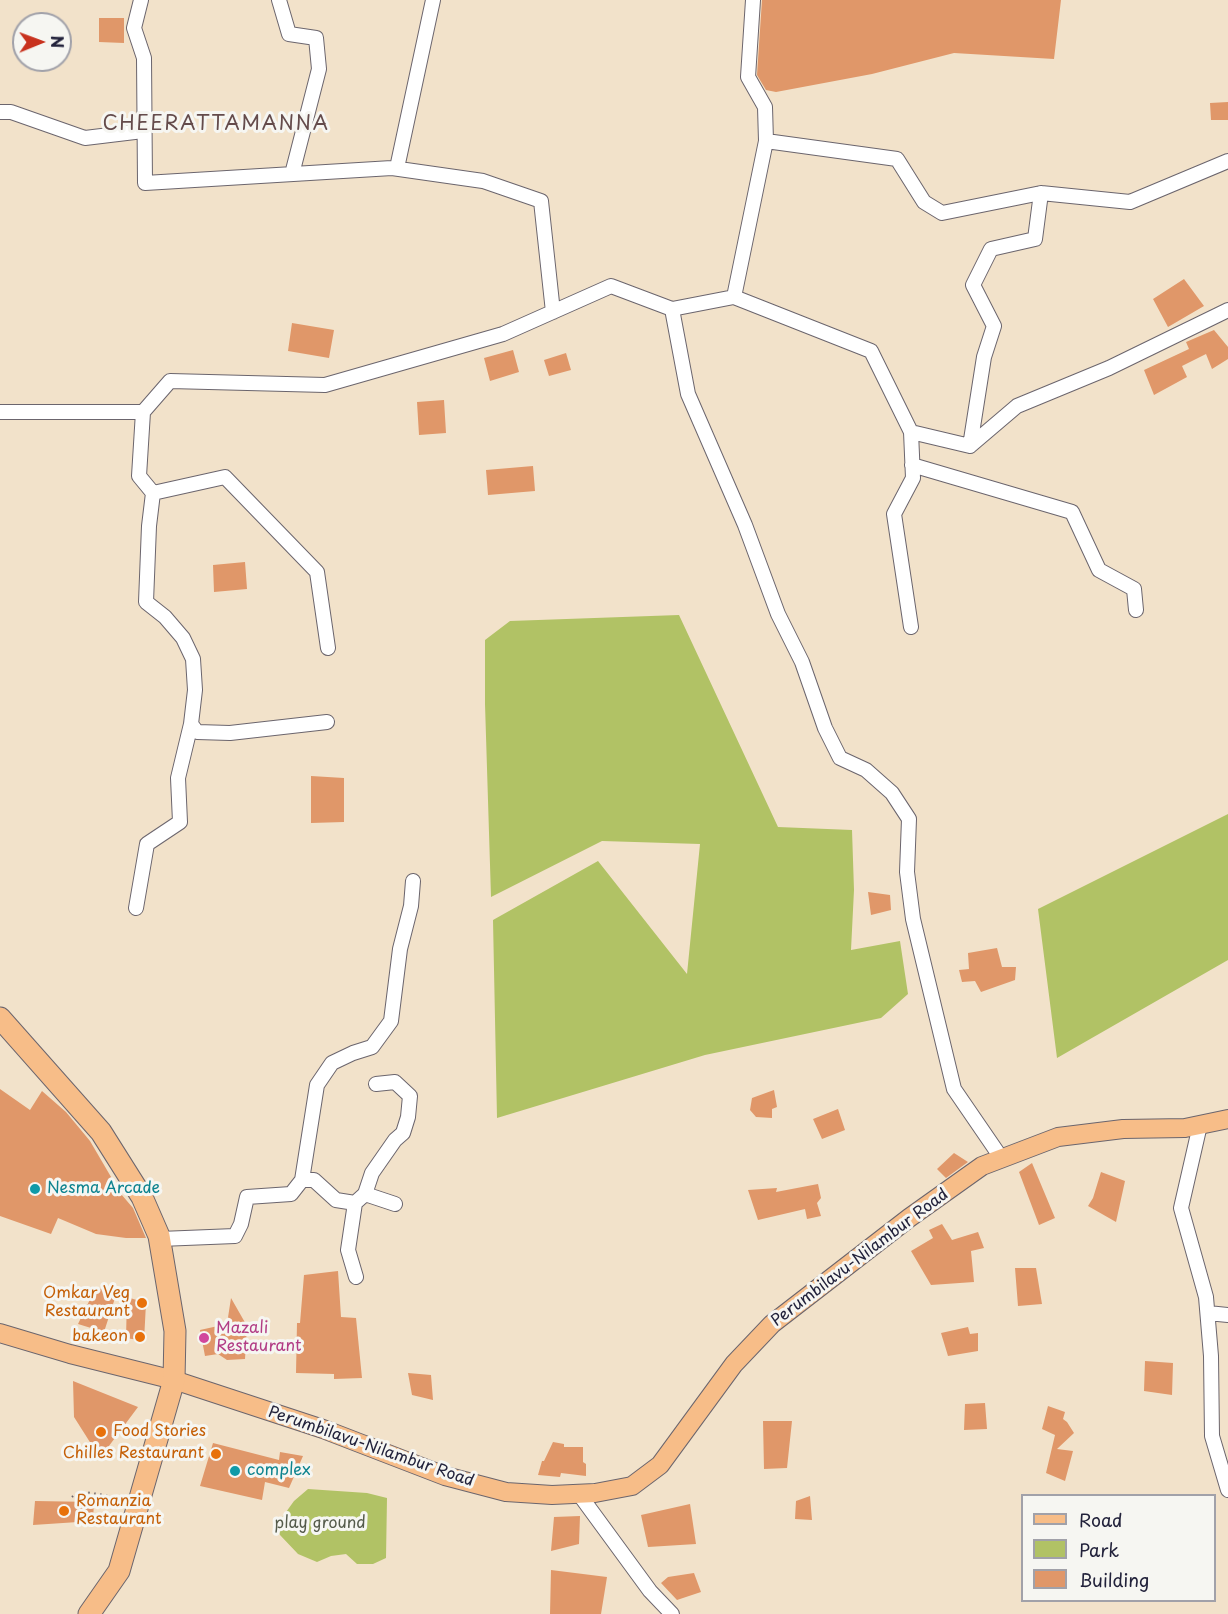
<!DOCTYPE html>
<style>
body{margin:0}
#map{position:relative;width:1228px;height:1614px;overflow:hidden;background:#f2e2ca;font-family:"Playpen Sans",sans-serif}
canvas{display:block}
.legend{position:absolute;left:1021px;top:1494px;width:195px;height:108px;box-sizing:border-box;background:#f6f6f2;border:2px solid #a1a1a9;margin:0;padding:8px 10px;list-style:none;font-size:18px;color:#22223b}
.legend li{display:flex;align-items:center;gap:12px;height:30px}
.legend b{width:30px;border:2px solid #a1a1a9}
.north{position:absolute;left:12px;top:12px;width:60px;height:60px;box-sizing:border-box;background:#f6f6f2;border:2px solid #a1a1a9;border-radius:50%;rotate:89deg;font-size:16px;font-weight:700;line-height:24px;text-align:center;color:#22223b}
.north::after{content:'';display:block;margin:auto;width:21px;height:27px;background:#c8321e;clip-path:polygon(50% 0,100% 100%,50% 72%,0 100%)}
</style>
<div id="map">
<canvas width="1228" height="1614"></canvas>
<ul class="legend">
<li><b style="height:8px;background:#f7bd88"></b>Road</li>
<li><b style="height:16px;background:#b1c265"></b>Park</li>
<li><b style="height:16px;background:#e09769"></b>Building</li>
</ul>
<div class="north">N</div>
</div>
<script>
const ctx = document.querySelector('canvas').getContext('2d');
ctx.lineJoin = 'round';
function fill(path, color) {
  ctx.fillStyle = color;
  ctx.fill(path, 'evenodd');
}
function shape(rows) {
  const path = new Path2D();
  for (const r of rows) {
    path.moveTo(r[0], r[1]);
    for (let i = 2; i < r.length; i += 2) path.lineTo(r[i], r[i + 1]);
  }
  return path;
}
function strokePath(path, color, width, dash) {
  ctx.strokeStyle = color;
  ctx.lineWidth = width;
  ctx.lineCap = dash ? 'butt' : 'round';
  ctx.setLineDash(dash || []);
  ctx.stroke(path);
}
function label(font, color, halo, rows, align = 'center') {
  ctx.font = font + ' "Playpen Sans",sans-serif';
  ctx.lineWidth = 6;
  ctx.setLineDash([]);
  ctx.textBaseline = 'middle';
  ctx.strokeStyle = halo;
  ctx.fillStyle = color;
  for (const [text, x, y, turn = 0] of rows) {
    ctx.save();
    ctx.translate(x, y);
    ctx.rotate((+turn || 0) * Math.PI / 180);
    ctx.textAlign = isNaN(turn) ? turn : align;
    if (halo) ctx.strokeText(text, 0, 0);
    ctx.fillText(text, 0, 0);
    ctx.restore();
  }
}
const green = shape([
 [679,615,778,827,852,830,854,890,851,950,900,941,908,994,881,1018,705,1055,497,1118,493,920,598,861,687,974,700,844,602,841,491,897,485,704,485,640,510,621],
 [1228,814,1228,960,1057,1058,1038,909],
 [308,1489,367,1493,387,1498,386,1558,373,1564,357,1564,346,1554,331,1556,317,1562,298,1554,280,1535,276,1526,294,1501]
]);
const building = shape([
 [762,0,1061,0,1054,59,954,53,872,74,776,92,766,90,757,75],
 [99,18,124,18,124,43,99,42],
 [1228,102,1228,120,1211,120,1210,103],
 [1184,279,1204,306,1168,327,1153,299],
 [292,323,334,330,329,358,288,351],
 [1214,330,1228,347,1228,359,1212,369,1206,354,1182,366,1187,377,1154,395,1144,370,1189,349,1186,342],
 [513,350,519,372,490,381,484,358],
 [566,353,571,370,549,376,544,360],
 [444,400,446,433,419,435,417,402],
 [533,466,535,491,488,495,486,470],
 [245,562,247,589,214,592,213,565],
 [311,776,344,778,344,822,311,823],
 [868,892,890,895,891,910,871,915],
 [997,948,1002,967,1016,967,1015,980,981,992,975,981,962,982,959,970,969,969,968,953],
 [0,1089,30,1110,42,1091,66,1112,90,1141,121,1194,133,1208,146,1238,126,1238,96,1234,58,1218,51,1234,0,1216],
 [774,1090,777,1107,772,1109,772,1118,756,1117,750,1110,752,1098],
 [838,1109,845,1130,822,1139,813,1119],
 [954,1153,968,1162,946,1178,937,1169],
 [1032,1163,1055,1218,1039,1225,1019,1172],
 [1101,1172,1125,1181,1116,1222,1088,1206,1093,1198],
 [818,1184,821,1198,817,1203,821,1216,807,1219,805,1209,758,1220,748,1190,777,1188,776,1192],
 [942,1224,952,1240,978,1232,984,1248,971,1251,974,1282,931,1285,911,1251,933,1238,929,1230],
 [1015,1268,1036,1268,1042,1304,1018,1306],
 [338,1271,341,1317,356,1318,362,1378,334,1379,334,1374,296,1373,297,1323,300,1323,304,1275],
 [96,1287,116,1295,104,1332,78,1324],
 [127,1297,146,1303,144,1341,126,1338],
 [231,1298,247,1326,245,1359,227,1360,218,1354,205,1356,200,1330,227,1324],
 [968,1327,970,1334,978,1333,978,1351,948,1356,941,1333],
 [1145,1361,1173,1363,1172,1395,1144,1391],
 [408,1373,431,1375,433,1400,412,1395],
 [73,1381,138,1407,100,1458,74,1417],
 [985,1403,987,1429,964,1430,965,1404],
 [1048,1406,1065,1412,1063,1419,1067,1422,1074,1433,1057,1449,1073,1451,1065,1481,1046,1473,1055,1435,1042,1429],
 [763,1421,792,1421,787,1468,764,1469],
 [553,1442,564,1444,564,1447,583,1447,583,1462,586,1464,586,1476,561,1473,560,1477,538,1475,542,1461,544,1461],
 [213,1443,279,1460,280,1452,303,1456,289,1488,265,1482,262,1500,200,1486],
 [810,1496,812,1520,795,1519,796,1501],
 [35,1501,94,1502,93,1521,33,1525],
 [690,1504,696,1544,648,1547,641,1515],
 [580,1516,579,1544,551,1551,554,1517],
 [551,1570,607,1577,601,1614,550,1614],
 [694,1573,701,1592,677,1600,661,1583,668,1577]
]);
const path = shape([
 [72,1497,76,1493,85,1492,105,1495,121,1502]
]);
const minor = shape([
 [141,0,134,28,144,58,145,183,392,168,483,181,541,201,553,312],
 [279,0,289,34,316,38,319,69,292,174],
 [753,0,748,77,765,107,766,141],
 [0,112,11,112,85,138,143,131],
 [397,168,433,0],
 [734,297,766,141,897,159,924,202,942,213,1041,193,1130,202,1228,161],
 [672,309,734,297,871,351,911,432,970,446],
 [0,412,143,412],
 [911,432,913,478,894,514,911,627],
 [970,446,984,357,994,326,973,285,991,249,1035,239,1041,193],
 [970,446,1017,406,1109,368,1228,310],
 [912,465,1072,512,1099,570,1134,589,1136,610],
 [328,648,317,572,225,477,153,493,139,476,143,412,170,381,325,385,503,334,611,286,672,309,688,394,745,525,778,614,802,662,825,728,840,758,866,770,892,793,909,819,907,872,913,919,954,1089,1002,1159],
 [191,724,197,732,230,733,327,722],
 [136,908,147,844,180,822,178,778,191,724,195,690,193,659,183,638,165,617,146,602,149,526,153,493],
 [1200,1125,1181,1208,1206,1297,1211,1356,1212,1436,1228,1490],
 [302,1180,314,1180,336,1200,355,1203,365,1194,372,1173,395,1140,403,1133,408,1117,410,1096,395,1082,376,1084],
 [365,1194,395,1204],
 [355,1203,348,1250,356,1277],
 [160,1239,235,1236,241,1224,247,1197,291,1194,302,1180,317,1085,332,1063,353,1053,372,1047,391,1021,400,949,411,906,413,881],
 [1208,1313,1228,1315],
 [579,1494,650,1591,672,1614]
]);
const major = shape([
 [0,1333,70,1354,174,1380,323,1429,445,1476,506,1492,552,1495,595,1493,632,1486,660,1465,734,1364,772,1324,909,1218,982,1166,1058,1137,1123,1129,1185,1128,1228,1119]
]);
const highway = shape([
 [0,1018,101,1132,142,1197,159,1236,175,1331,174,1380,119,1571,89,1614]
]);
const markers = [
 [35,1189,6,"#0f9aa8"],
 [142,1303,6,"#e8710a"],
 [140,1337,6,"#e8710a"],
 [204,1338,6,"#d1479c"],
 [101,1432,6,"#e8710a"],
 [216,1454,6,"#e8710a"],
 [235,1471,6,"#0f9aa8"],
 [64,1511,6,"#e8710a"]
];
const cultureNames = [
 ["Nesma Arcade",47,1189],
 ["complex",247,1471]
];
const streetNames = [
 ["Perumbilavu-Nilambur Road",860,1258,-37],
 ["Perumbilavu-Nilambur Road",371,1447,19]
];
const foodNames = [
 ["Omkar Veg",130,1294],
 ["Restaurant",130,1312],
 ["bakeon",128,1337],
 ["Food Stories",113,1432,"left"],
 ["Chilles Restaurant",204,1454],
 ["Romanzia",76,1502,"left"],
 ["Restaurant",76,1520,"left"]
];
const hotelNames = [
 ["Mazali",216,1329],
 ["Restaurant",216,1347]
];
const parkNames = [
 ["play ground",320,1524]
];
const quarterNames = [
 ["CHEERATTAMANNA",216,124]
];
fill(green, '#b1c265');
fill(building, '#e09769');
strokePath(minor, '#6b656d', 16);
strokePath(major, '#6b656d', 20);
strokePath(highway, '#6b656d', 23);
strokePath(path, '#6b656d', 2, [1.5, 4.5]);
strokePath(minor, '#fff', 14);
strokePath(major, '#f7bd88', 18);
strokePath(highway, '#f7bd88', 21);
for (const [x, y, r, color] of markers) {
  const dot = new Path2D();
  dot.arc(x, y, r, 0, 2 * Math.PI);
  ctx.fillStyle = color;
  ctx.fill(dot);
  strokePath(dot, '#f6f6f2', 2);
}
label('16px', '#0d838f', '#f6f6f2', cultureNames, 'left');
label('16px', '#22223b', '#f6f6f2', streetNames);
label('16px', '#c56008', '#f6f6f2', foodNames, 'right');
label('16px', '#b23c85', '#f6f6f2', hotelNames, 'left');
label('16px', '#545a4a', '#f6f6f2', parkNames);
ctx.letterSpacing = '1.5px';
label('20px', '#644b4b', '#f6f6f2', quarterNames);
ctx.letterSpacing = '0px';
</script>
